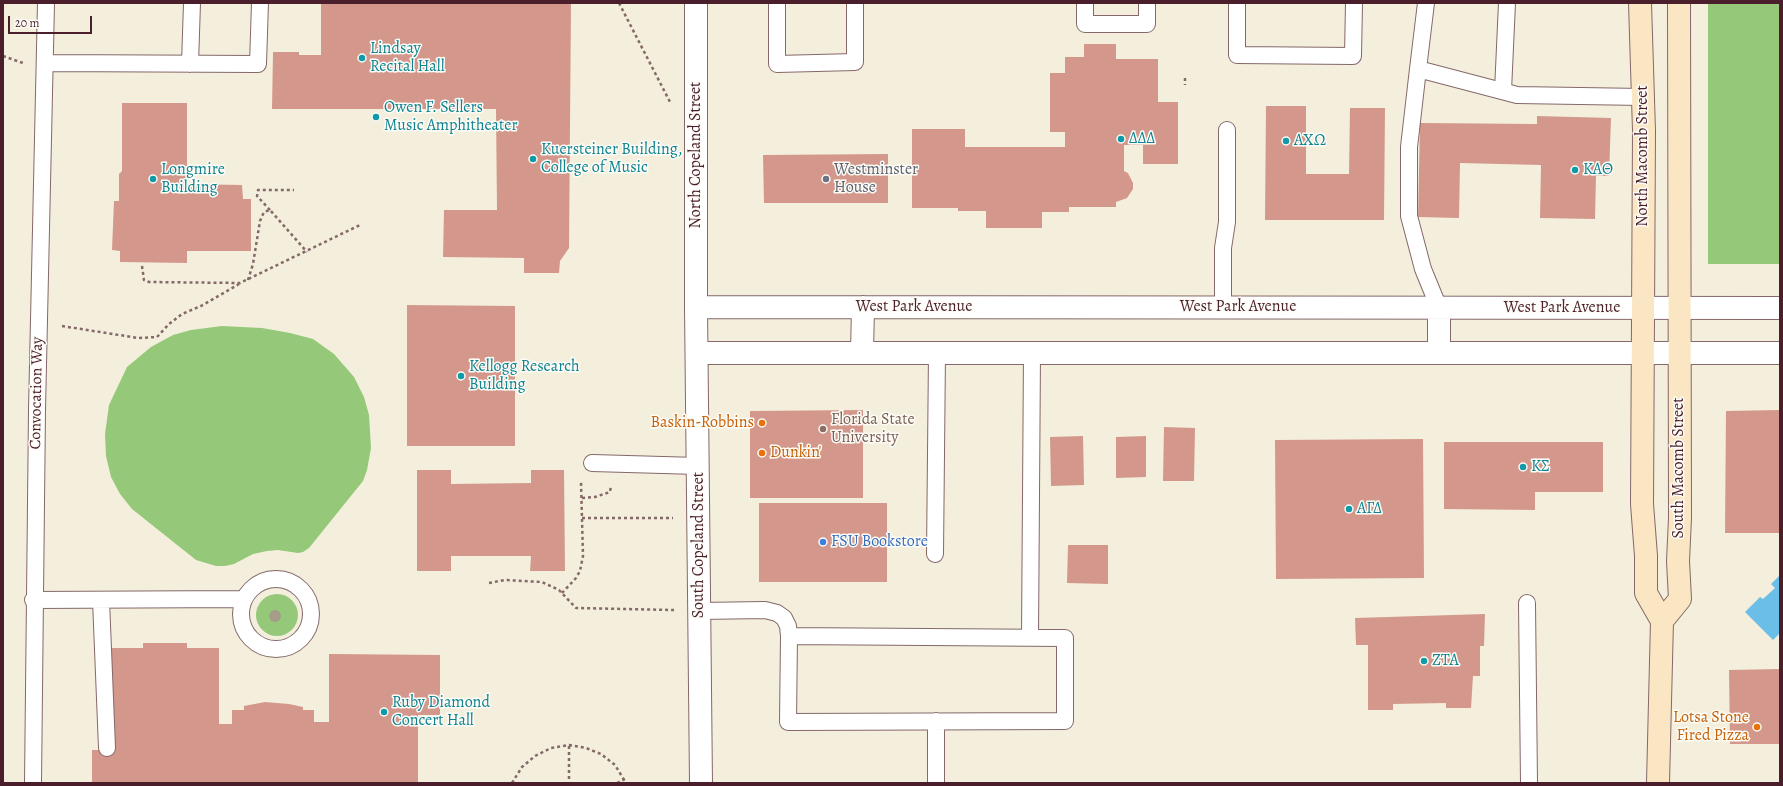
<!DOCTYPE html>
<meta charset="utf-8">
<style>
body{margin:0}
#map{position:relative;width:1783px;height:786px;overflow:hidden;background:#f3efdc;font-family:Alegreya,serif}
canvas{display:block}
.frame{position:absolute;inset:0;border:4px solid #4a1f2b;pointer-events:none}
.scale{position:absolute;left:8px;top:16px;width:84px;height:18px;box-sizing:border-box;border:2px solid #4a1f2b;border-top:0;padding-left:5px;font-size:12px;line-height:14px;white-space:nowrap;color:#4a1f2b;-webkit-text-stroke:3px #fdfcf7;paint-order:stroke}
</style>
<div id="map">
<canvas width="1783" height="786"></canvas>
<div class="frame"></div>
<div class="scale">20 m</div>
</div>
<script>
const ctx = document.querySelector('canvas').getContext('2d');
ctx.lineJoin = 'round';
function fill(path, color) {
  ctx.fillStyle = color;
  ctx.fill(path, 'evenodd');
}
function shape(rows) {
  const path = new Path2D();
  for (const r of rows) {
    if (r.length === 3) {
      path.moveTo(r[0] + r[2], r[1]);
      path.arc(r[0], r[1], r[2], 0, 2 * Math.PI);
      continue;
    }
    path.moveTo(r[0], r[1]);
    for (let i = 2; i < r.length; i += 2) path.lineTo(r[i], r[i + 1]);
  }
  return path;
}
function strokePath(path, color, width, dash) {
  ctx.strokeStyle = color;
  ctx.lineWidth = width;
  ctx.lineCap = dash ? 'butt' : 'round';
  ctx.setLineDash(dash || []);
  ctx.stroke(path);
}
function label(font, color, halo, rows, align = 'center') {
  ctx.font = font + ' Alegreya,serif';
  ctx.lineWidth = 3;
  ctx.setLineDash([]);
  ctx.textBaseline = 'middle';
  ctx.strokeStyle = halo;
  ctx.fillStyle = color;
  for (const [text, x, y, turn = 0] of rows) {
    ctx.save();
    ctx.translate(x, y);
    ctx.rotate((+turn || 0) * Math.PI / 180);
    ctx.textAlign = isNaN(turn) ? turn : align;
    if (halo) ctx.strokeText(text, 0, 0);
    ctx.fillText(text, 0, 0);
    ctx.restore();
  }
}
const green = shape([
 [1708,3,1780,3,1780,264,1708,264],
 [222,326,262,328,290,333,313,339,334,354,354,377,364,397,369,415,371,448,367,470,363,481,309,548,303,552,298,553,278,550,267,551,253,554,234,564,225,566,216,566,196,560,132,509,120,494,111,477,106,456,105,434,109,405,127,367,151,347,173,335,191,330],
 [277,615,21]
]);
const water = shape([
 [1780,575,1780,633,1773,640,1745,612,1760,597,1763,599,1775,588,1771,584]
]);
const building = shape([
 [321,3,571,3,569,248,560,261,559,273,524,273,524,258,443,257,444,210,497,210,496,109,272,109,273,52,299,52,299,55,321,55],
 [1084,44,1116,44,1116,59,1158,59,1158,102,1178,102,1178,164,1143,164,1143,145,1124,145,1124,171,1128,173,1133,183,1133,189,1127,198,1116,202,1116,207,1069,207,1069,212,1042,212,1042,228,986,228,986,211,958,211,958,208,912,208,912,129,965,129,965,147,1065,147,1065,132,1050,132,1050,73,1065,73,1065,57,1084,57],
 [122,103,187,103,187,184,242,185,243,199,251,199,251,251,187,251,187,263,120,262,120,251,112,250,114,201,119,201,119,174,122,171],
 [1266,106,1306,106,1306,174,1349,174,1350,108,1385,108,1384,220,1265,220],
 [1537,116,1611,118,1609,176,1596,176,1595,219,1540,218,1541,165,1460,163,1459,218,1418,217,1420,123,1537,124],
 [888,154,888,203,764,203,763,155],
 [407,305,515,306,515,446,407,446],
 [863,410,863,498,750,498,750,411],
 [1780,410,1780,533,1725,533,1726,411],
 [1164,427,1195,428,1194,481,1163,481],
 [1083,436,1084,485,1051,486,1050,437],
 [1146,436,1146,477,1116,478,1116,437],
 [1423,439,1424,578,1276,579,1275,440],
 [1444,442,1603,442,1603,492,1535,492,1535,510,1444,509],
 [417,470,451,470,451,484,531,483,531,470,564,470,565,571,530,571,531,556,451,556,451,571,417,571],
 [759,503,887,503,887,582,759,582],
 [1068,545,1108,545,1108,584,1067,583],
 [1485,614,1484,646,1480,646,1480,676,1473,676,1471,708,1446,708,1446,703,1393,704,1393,710,1368,710,1368,645,1356,645,1355,618],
 [143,643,187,643,187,648,219,648,219,724,232,724,232,710,244,710,244,706,265,702,289,704,303,707,303,710,314,710,314,722,329,722,329,654,440,655,440,715,418,715,418,783,92,783,92,750,112,750,112,648,143,648],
 [1780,669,1780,744,1730,744,1729,670]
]);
const path = shape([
 [619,3,670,102],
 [3,56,23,63],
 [1185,78,1185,85],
 [270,210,257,196,258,190,294,190],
 [142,266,144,280,149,282,240,283,360,225],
 [248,280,253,264,260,221,264,212,270,210,307,252],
 [62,326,138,338,157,337,169,324,182,314,201,306,239,284],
 [582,498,595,497,610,492,611,485],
 [582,518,673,518],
 [489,583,505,580,542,582,559,590,576,608,674,610],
 [562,593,576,578,580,571,583,556,581,482],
 [569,746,569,783],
 [512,783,522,767,535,756,551,748,569,745,586,748,601,754,615,765,626,783],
 [617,783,625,779]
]);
const service = shape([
 [777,3,777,64,855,62,855,3],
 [1085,3,1085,24,1147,24,1147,3],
 [1237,3,1237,55,1353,56,1354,3],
 [1426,3,1418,69,1517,95,1643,97],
 [45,63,258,64,260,3],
 [190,64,192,3],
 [1418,69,1409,147,1409,216,1423,269,1439,308],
 [1503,91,1507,3],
 [1223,307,1223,248,1227,222,1227,130],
 [592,463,698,466],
 [935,554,937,353],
 [276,614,35],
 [33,600,244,599],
 [101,600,107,748],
 [1527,603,1529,783],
 [699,611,765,610,777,613,784,618,788,626,789,636,788,722,1065,721,1065,638,789,636],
 [1030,637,1032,353],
 [33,783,37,410,46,3],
 [936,783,936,721]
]);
const tertiary = shape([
 [696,3,696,307,701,783],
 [696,307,1780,308],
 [1439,308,1439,353],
 [697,353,1780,353],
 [862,353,863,307]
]);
const secondary = shape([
 [1640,3,1644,131,1642,504,1646,556,1646,593,1662,621,1658,783],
 [1662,621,1680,599,1678,561,1680,518,1679,3]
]);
const trees = [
 [275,616]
];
const markers = [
 [362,58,4,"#0f9aa8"],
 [376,117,4,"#0f9aa8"],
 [1121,139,4,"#0f9aa8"],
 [1286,141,4,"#0f9aa8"],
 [533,159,4,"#0f9aa8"],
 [1575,170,4,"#0f9aa8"],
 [153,179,4,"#0f9aa8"],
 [826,179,4,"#6b7280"],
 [461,376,4,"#0f9aa8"],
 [762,423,4,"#e8710a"],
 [823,429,4,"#8d6e63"],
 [762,453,4,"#e8710a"],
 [1523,467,4,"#0f9aa8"],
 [1349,509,4,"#0f9aa8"],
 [823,542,4,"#3f7fe0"],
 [1424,661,4,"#0f9aa8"],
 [384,712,4,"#0f9aa8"],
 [1757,727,4,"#e8710a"]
];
const cultureNames = [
 ["Lindsay",370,49],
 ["Recital Hall",370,67],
 ["Owen F. Sellers",384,108],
 ["Music Amphitheater",384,126],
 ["ΔΔΔ",1129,139],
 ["ΑΧΩ",1294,141],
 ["Kuersteiner Building,",541,150],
 ["College of Music",541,168],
 ["Longmire",161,170],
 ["Building",161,188],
 ["ΚΑΘ",1583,170],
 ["Kellogg Research",469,367],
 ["Building",469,385],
 ["ΚΣ",1531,467],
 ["ΑΓΔ",1357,509],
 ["ΖΤΑ",1432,661],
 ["Ruby Diamond",392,703],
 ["Concert Hall",392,721]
];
const streetNames = [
 ["North Copeland Street",696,155,-90],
 ["North Macomb Street",1643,156,-90],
 ["West Park Avenue",914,307],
 ["West Park Avenue",1238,307],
 ["West Park Avenue",1562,308],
 ["Convocation Way",37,393,-89],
 ["South Macomb Street",1679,468,-90],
 ["South Copeland Street",699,545,-90]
];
const worshipNames = [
 ["Westminster",834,170],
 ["House",834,188]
];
const educationNames = [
 ["Florida State",831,420],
 ["University",831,438]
];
const foodNames = [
 ["Baskin-Robbins",754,423],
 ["Dunkin'",770,453,"left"],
 ["Lotsa Stone",1749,718],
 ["Fired Pizza",1749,736]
];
const shopNames = [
 ["FSU Bookstore",831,542]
];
fill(green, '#95c879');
fill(water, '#6abee7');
fill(building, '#d3988b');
strokePath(service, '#856869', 18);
strokePath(tertiary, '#856869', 24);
strokePath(secondary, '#856869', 24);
strokePath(path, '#856869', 2.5, [3, 3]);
strokePath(service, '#fff', 16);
strokePath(tertiary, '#fff', 22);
strokePath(secondary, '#fbe6c4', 22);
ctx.fillStyle = '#a49d8a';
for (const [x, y] of trees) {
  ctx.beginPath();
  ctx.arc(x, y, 6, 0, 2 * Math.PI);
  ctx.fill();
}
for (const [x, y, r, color] of markers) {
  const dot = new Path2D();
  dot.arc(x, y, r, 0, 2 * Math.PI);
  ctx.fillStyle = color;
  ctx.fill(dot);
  strokePath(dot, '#fdfcf7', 1.5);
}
label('16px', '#0d838f', '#fdfcf7', cultureNames, 'left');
label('16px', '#4a1f2b', '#fdfcf7', streetNames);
label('16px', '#5b616d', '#fdfcf7', worshipNames, 'left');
label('16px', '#785e54', '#fdfcf7', educationNames, 'left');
label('16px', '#c56008', '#fdfcf7', foodNames, 'right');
label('16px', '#366cbe', '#fdfcf7', shopNames, 'left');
</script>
